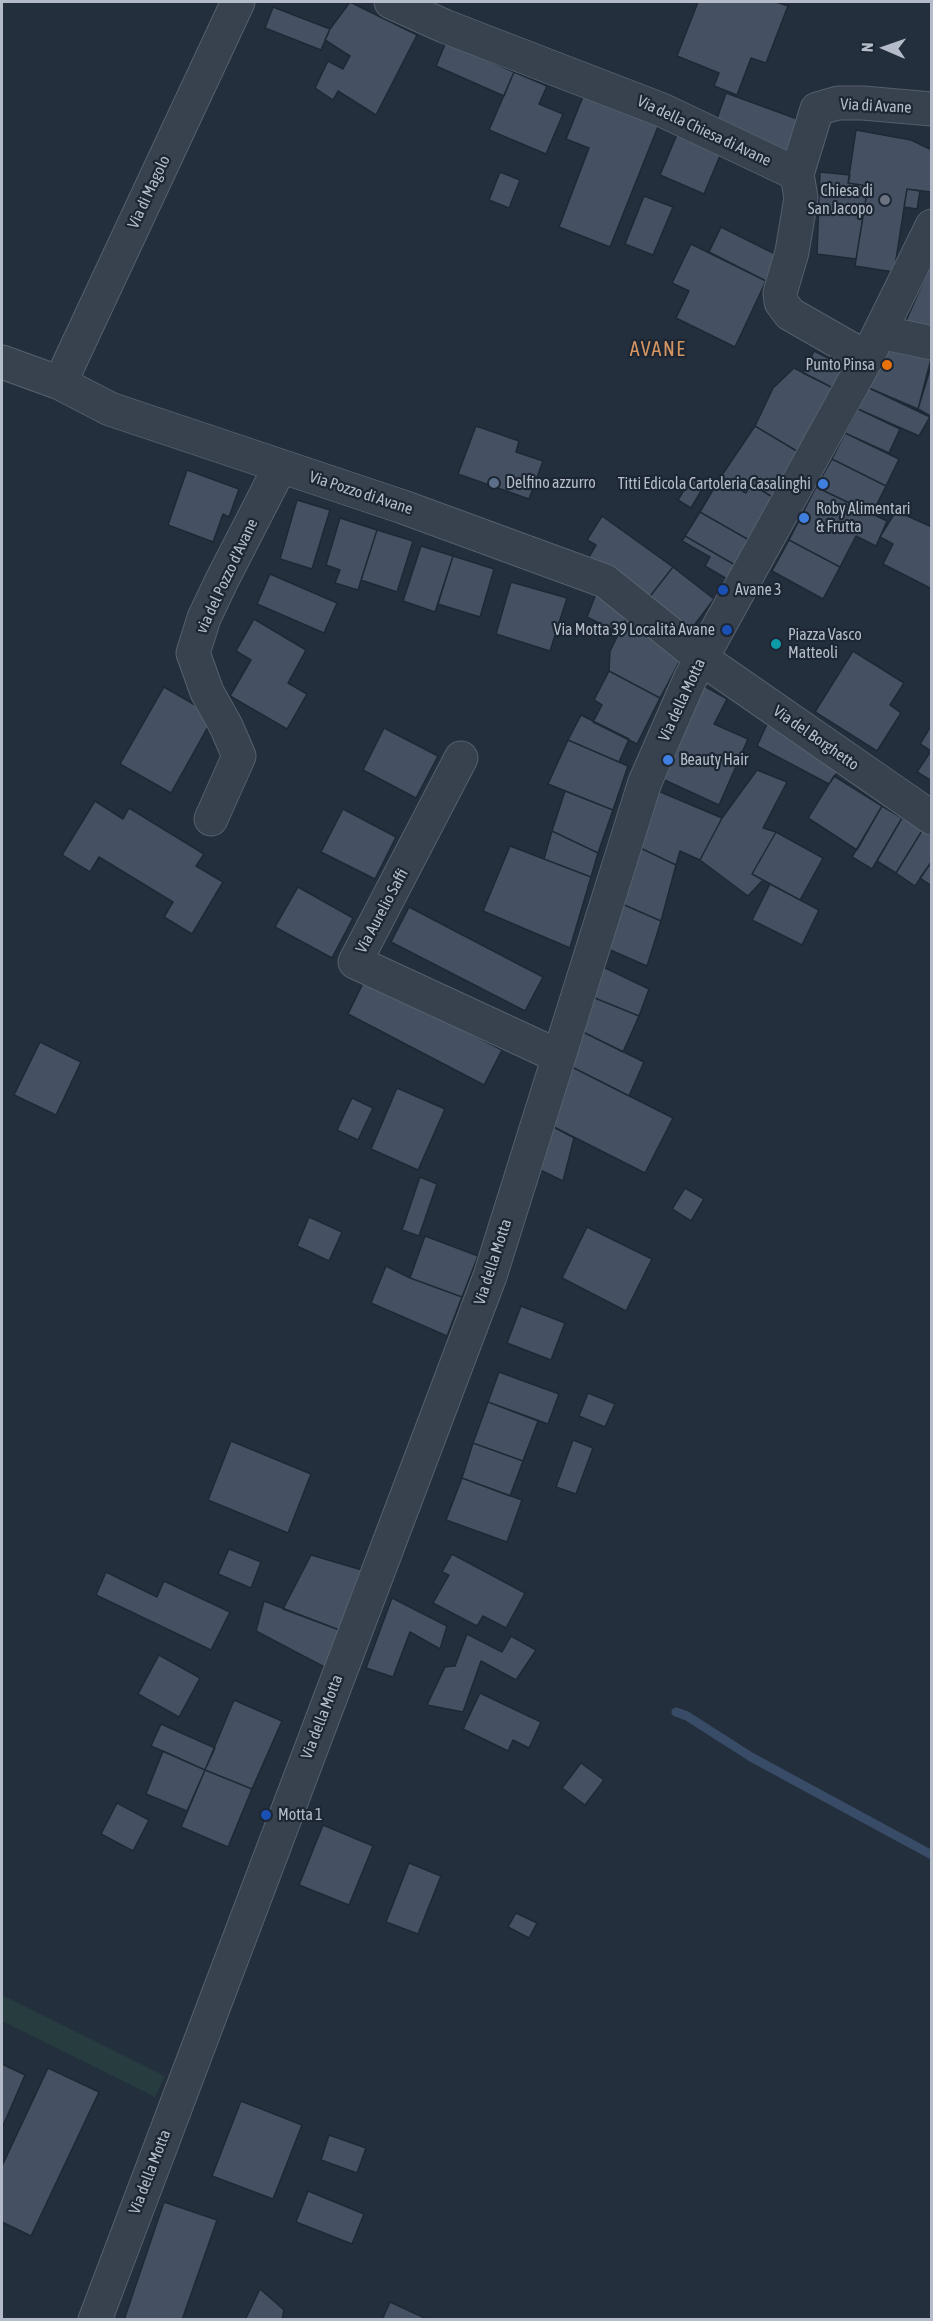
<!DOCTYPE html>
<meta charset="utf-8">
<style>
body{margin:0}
#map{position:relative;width:933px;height:2321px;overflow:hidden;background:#242f3e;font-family:"Asap Condensed",sans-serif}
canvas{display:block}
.frame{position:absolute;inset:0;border:3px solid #b4bcc9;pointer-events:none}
.north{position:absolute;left:855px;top:18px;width:60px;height:60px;-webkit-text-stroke:4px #1d2633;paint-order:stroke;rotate:272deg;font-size:16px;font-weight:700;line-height:24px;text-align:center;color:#b4bcc9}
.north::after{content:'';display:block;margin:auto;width:21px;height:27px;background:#b4bcc9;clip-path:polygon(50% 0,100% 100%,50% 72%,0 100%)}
</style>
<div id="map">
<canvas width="933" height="2321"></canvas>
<div class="frame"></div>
<div class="north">N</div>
</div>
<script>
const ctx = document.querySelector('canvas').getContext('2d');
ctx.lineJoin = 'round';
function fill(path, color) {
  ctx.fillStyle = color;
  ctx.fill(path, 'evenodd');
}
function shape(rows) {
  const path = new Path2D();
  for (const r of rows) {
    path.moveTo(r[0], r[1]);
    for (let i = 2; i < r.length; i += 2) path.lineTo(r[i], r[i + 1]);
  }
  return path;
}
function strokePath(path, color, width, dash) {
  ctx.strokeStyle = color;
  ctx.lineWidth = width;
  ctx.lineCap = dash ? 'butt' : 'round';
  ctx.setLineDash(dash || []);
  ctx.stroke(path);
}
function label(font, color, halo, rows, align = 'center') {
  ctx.font = font + ' "Asap Condensed",sans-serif';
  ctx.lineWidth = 4.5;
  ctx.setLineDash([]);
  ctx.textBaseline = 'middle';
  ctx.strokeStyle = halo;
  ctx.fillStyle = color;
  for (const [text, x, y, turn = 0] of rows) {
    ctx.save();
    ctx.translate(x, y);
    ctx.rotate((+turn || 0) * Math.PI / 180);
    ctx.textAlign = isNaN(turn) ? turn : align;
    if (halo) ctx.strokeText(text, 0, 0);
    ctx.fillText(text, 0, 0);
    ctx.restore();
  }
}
const green = shape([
 [2,1995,165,2076,155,2097,2,2021]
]);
const stream = shape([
 [676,1712,687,1716,751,1757,932,1855]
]);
const building = shape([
 [350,2,417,35,376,115,338,91,333,100,315,88,328,61,343,69,350,56,325,40,330,29,350,2],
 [698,2,776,2,788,6,766,63,751,58,737,95,714,86,719,73,677,56,698,2],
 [273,7,330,29,321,50,265,28,273,7],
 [446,42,514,72,504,96,436,66,446,42],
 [514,72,547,86,539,104,563,114,546,154,489,130,514,72],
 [726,93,800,120,788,154,714,127,726,93],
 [584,94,659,124,610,247,559,227,589,148,566,139,584,94],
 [856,130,911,140,932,150,931,192,907,189,894,272,855,266,868,186,848,183,856,130],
 [678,132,722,151,704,194,660,175,678,132],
 [500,172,520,180,509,208,489,200,500,172],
 [820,172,850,175,848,183,868,186,856,259,817,254,820,172],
 [907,189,920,191,917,209,904,207,907,189],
 [644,196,673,207,653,255,625,244,644,196],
 [721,227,779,256,766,281,709,252,721,227],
 [691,244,766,281,735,347,676,318,689,291,672,283,691,244],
 [932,262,932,332,905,323,932,262],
 [892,345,932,355,918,409,869,388,892,345],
 [814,351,848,368,837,390,803,373,814,351],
 [932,363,932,417,918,409,932,363],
 [794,368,837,390,800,453,755,426,773,388,794,368],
 [869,388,930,417,919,436,858,409,869,388],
 [858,409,900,429,889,453,845,433,858,409],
 [476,426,519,441,516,452,543,461,529,499,458,474,476,426],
 [755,426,800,453,774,498,751,484,746,493,720,478,755,426],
 [845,433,899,459,886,486,832,459,845,433],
 [832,459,886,486,872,514,816,487,832,459],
 [187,470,239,489,229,517,223,514,213,542,168,525,187,470],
 [691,478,704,486,691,508,678,500,691,478],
 [720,478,746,493,751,484,774,498,749,540,700,512,720,478],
 [816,487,887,521,876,546,856,536,840,567,789,540,816,487],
 [297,500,330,510,312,569,280,559,297,500],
 [896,511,932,527,932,589,883,564,893,544,880,537,896,511],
 [700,512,749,540,735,565,685,536,700,512],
 [602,516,673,567,644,604,589,557,596,545,587,540,602,516],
 [340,518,377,530,358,590,335,583,340,570,326,565,340,518],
 [377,530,413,541,397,592,361,580,377,530],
 [685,536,735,565,727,579,705,566,710,557,682,541,685,536],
 [789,540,840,567,823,599,772,571,789,540],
 [421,546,453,556,435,612,403,601,421,546],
 [453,556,494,569,480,617,438,604,453,556],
 [673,567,714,599,686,636,644,604,673,567],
 [270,574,337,603,324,633,257,604,270,574],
 [511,582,567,598,550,651,496,634,511,582],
 [599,586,629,613,619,633,587,617,599,586],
 [629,613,684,653,660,698,609,671,610,651,629,613],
 [254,619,306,650,288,683,307,694,287,729,230,696,251,660,236,651,254,619],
 [853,651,904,683,890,705,901,713,877,751,815,712,853,651],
 [609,671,660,698,637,744,593,722,602,705,594,700,609,671],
 [699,683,727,699,714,724,748,739,719,805,658,777,699,683],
 [164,687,214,716,171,793,120,764,164,687],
 [581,715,629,739,619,762,568,740,581,715],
 [767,724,839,770,829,784,757,746,767,724],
 [931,726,932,726,932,781,917,772,931,751,920,744,931,726],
 [384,728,438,756,416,798,363,770,384,728],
 [568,740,628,766,613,810,548,784,568,740],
 [757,770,787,782,763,828,776,832,752,874,763,880,748,896,700,860,722,818,757,770],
 [834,776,882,806,857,850,808,818,834,776],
 [651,788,722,818,700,860,680,851,676,865,632,844,651,788],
 [565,791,613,810,598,853,552,831,565,791],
 [95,801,123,819,129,808,204,854,196,866,223,882,192,934,164,917,173,902,99,857,90,872,62,855,95,801],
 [882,806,902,818,872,869,852,857,882,806],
 [343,809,396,837,375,879,321,852,343,809],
 [902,818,923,829,896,873,877,861,902,818],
 [923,829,932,834,932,861,915,886,896,873,923,829],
 [552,831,598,853,591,877,544,859,552,831],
 [776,832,823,858,800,900,752,874,776,832],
 [632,844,676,865,661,921,613,900,632,844],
 [510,846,591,877,570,948,483,911,510,846],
 [932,861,932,886,920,878,932,861],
 [770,884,819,910,802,945,752,920,770,884],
 [298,887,353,918,332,958,275,927,298,887],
 [613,900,661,921,647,966,599,945,613,900],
 [409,907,543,977,525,1011,391,942,409,907],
 [599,965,649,989,639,1016,590,996,599,965],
 [365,979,502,1050,484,1085,348,1014,365,979],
 [590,996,639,1016,623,1052,581,1031,590,996],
 [581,1031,644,1062,629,1096,568,1065,581,1031],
 [40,1042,81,1062,56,1115,14,1095,40,1042],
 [568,1065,673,1118,645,1173,548,1124,568,1065],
 [397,1088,445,1109,418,1170,371,1149,397,1088],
 [352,1098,373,1108,358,1140,337,1130,352,1098],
 [548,1124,574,1138,563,1181,534,1167,548,1124],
 [420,1177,437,1184,419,1236,402,1230,420,1177],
 [685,1188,704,1199,691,1221,672,1209,685,1188],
 [309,1217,342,1232,329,1261,297,1246,309,1217],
 [587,1227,652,1259,626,1311,562,1278,587,1227],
 [425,1236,478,1256,462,1297,410,1278,425,1236],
 [386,1266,410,1278,462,1297,447,1336,371,1303,386,1266],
 [521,1306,565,1323,551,1360,507,1343,521,1306],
 [499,1372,559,1394,548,1424,488,1402,499,1372],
 [588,1393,615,1404,605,1427,579,1416,588,1393],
 [488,1402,538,1421,523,1461,473,1443,488,1402],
 [573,1440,593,1448,576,1494,556,1487,573,1440],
 [231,1441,311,1474,288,1533,208,1500,231,1441],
 [473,1443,523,1461,510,1496,462,1478,473,1443],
 [462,1478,522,1500,507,1542,446,1520,462,1478],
 [229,1549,261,1562,251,1588,218,1574,229,1549],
 [452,1554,525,1593,506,1628,483,1616,477,1626,433,1603,449,1575,442,1572,452,1554],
 [311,1555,362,1570,342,1631,283,1609,311,1555],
 [106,1572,157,1597,164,1581,230,1612,211,1650,96,1595,106,1572],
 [392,1598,447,1626,440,1649,410,1632,393,1677,366,1668,392,1598],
 [264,1601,342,1631,330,1670,256,1631,264,1601],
 [467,1634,502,1652,511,1636,536,1650,516,1680,481,1661,463,1712,427,1705,445,1667,455,1666,467,1634],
 [159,1655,200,1678,179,1717,138,1694,159,1655],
 [480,1693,541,1722,529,1748,513,1740,508,1751,463,1729,480,1693],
 [234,1700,282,1721,252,1789,205,1770,234,1700],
 [161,1724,215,1748,205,1770,151,1746,161,1724],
 [163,1751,205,1770,187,1811,146,1794,163,1751],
 [581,1763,604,1780,585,1805,562,1788,581,1763],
 [205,1770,252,1789,228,1847,181,1827,205,1770],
 [117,1803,149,1820,133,1851,101,1834,117,1803],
 [323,1825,373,1846,349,1905,299,1885,323,1825],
 [409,1863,441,1876,418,1934,386,1922,409,1863],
 [516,1913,537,1923,529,1938,508,1927,516,1913],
 [2,2064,25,2075,2,2128,2,2064],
 [48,2068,99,2092,31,2236,2,2222,2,2166,48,2068],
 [241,2101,302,2125,273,2199,212,2176,241,2101],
 [329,2135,366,2148,357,2173,321,2160,329,2135],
 [308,2191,364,2214,352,2244,296,2222,308,2191],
 [164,2202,217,2220,182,2320,124,2320,164,2202],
 [260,2289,284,2310,282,2320,245,2320,260,2289],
 [390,2302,429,2320,382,2320,390,2302]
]);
const street = shape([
 [391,2,444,26,662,110,797,174,801,198,792,252,780,293,781,302,790,314,867,358],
 [797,174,817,109,838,103,863,103,932,109],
 [880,332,932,343],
 [2,362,60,383,110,409,403,507,605,581,701,658,932,818],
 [60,383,238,2],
 [461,758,355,962,558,1056],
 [211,819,239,756,226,726,207,692,193,653,204,618,222,580,280,467],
 [95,2320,490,1276,645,782,690,679,867,358,932,226]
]);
const markers = [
 [885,200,6,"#6b7280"],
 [887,365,6,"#e8710a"],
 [494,483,6,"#5c6f8a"],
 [823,484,6,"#3f7fe0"],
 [804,518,6,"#3f7fe0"],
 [723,590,6,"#1a4fb4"],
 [727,630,6,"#1a4fb4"],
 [776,644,6,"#0f9aa8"],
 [668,760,6,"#3f7fe0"],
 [266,1815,6,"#1a4fb4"]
];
const streetNames = [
 ["Via di Avane",876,106,3],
 ["Via della Chiesa di Avane",704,131,25],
 ["Via di Magolo",149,192,-65],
 ["Via Pozzo di Avane",361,493,18],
 ["via del Pozzo d'Avane",227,576,-65],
 ["Via della Motta",682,700,-65],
 ["Via del Borghetto",816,738,35],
 ["Via Aurelio Saffi",382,911,-62],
 ["Via della Motta",493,1262,-72],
 ["Via della Motta",322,1717,-69],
 ["Via della Motta",150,2172,-69]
];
const poiNames = [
 ["Chiesa di",873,191,"right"],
 ["San Jacopo",873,209,"right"],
 ["Punto Pinsa",875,365,"right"],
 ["Delfino azzurro",506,483],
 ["Titti Edicola Cartoleria Casalinghi",811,484,"right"],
 ["Roby Alimentari",816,509],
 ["& Frutta",816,527],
 ["Avane 3",735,590],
 ["Via Motta 39 Località Avane",715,630,"right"],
 ["Piazza Vasco",788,635],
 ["Matteoli",788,653],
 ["Beauty Hair",680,760],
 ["Motta 1",278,1815]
];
const quarterNames = [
 ["AVANE",658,350]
];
fill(green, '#263c3f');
strokePath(stream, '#394c67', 9);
fill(building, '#455162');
strokePath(building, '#1f2835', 1.5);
strokePath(street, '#565f6c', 35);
strokePath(street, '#38414e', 33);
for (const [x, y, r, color] of markers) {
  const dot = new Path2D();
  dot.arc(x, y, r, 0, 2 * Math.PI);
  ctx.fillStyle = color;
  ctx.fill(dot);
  strokePath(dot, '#1d2633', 2);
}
label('16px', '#b4bcc9', '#1d2633', streetNames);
label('16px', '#b4bcc9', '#1d2633', poiNames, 'left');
ctx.letterSpacing = '1.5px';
label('20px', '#d59563', '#1d2633', quarterNames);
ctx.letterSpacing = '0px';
</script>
